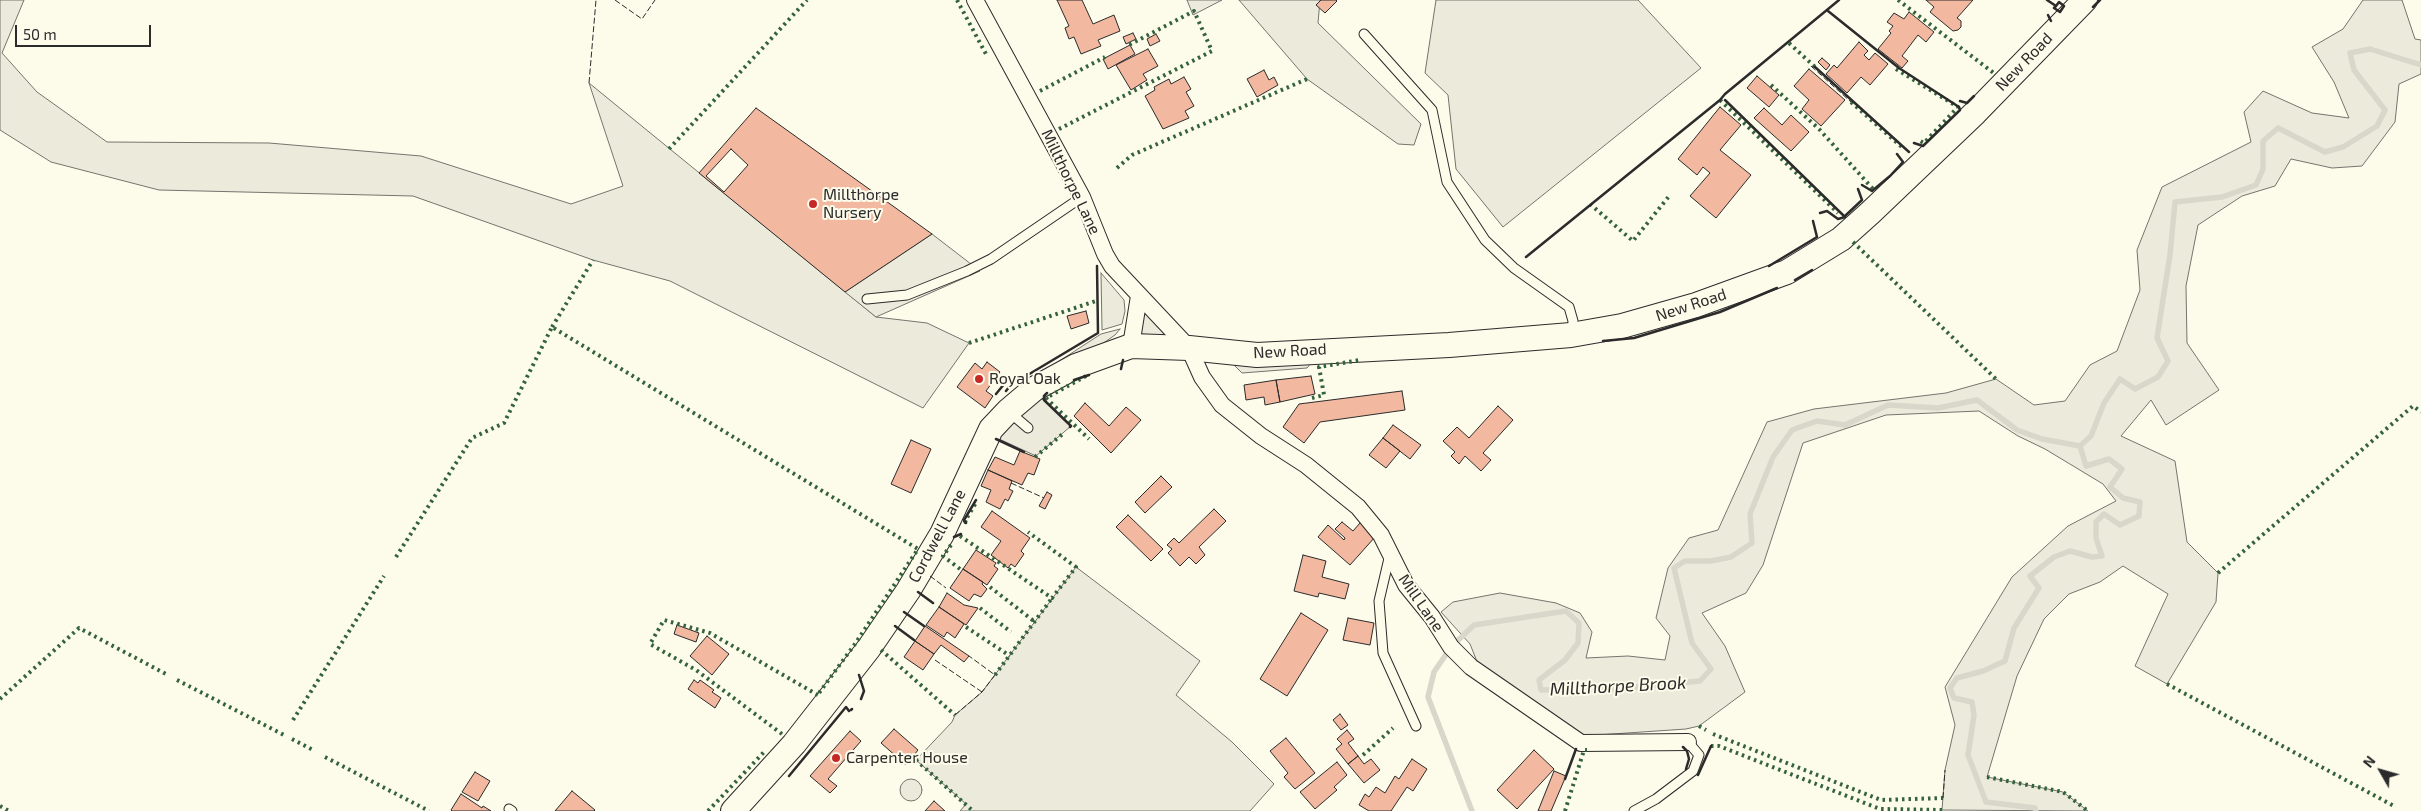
<!DOCTYPE html>
<style>
body{margin:0}
#map{position:relative;width:2421px;height:811px;overflow:hidden;background:#fdfbea;font-family:"Exo 2",sans-serif}
canvas{display:block}
.north{position:absolute;left:2356px;top:746px;width:50px;height:50px;-webkit-text-stroke:4px #fdfbea;paint-order:stroke;rotate:308deg;font-size:14px;font-weight:700;line-height:20px;text-align:center;color:#2b2b2b}
.north::after{content:'';display:block;margin:auto;width:18px;height:22px;background:#2b2b2b;clip-path:polygon(50% 0,100% 100%,50% 72%,0 100%)}
.scale{position:absolute;left:15px;top:25px;width:136px;height:22px;box-sizing:border-box;border:2px solid #2b2b2b;border-top:0;padding-left:6px;font-size:15px;line-height:18px;white-space:nowrap;color:#2b2b2b;-webkit-text-stroke:4px #fdfbea;paint-order:stroke}
</style>
<div id="map">
<canvas width="2421" height="811"></canvas>
<div class="north">N</div>
<div class="scale">50 m</div>
</div>
<script>
const ctx = document.querySelector('canvas').getContext('2d');
ctx.lineJoin = 'round';
function fill(path, color) {
  ctx.fillStyle = color;
  ctx.fill(path, 'evenodd');
}
function shape(rows) {
  const path = new Path2D();
  for (const r of rows) {
    if (r.length === 3) {
      path.moveTo(r[0] + r[2], r[1]);
      path.arc(r[0], r[1], r[2], 0, 2 * Math.PI);
      continue;
    }
    path.moveTo(r[0], r[1]);
    for (let i = 2; i < r.length; i += 2) path.lineTo(r[i], r[i + 1]);
  }
  return path;
}
function strokePath(path, color, width, dash) {
  ctx.strokeStyle = color;
  ctx.lineWidth = width;
  ctx.lineCap = dash ? 'butt' : 'round';
  ctx.setLineDash(dash || []);
  ctx.stroke(path);
}
function label(font, color, halo, rows, align = 'center') {
  ctx.font = font + ' "Exo 2",sans-serif';
  ctx.lineWidth = 4;
  ctx.setLineDash([]);
  ctx.textBaseline = 'middle';
  ctx.strokeStyle = halo;
  ctx.fillStyle = color;
  for (const [text, x, y, turn = 0] of rows) {
    ctx.save();
    ctx.translate(x, y);
    ctx.rotate((+turn || 0) * Math.PI / 180);
    ctx.textAlign = isNaN(turn) ? turn : align;
    if (halo) ctx.strokeText(text, 0, 0);
    ctx.fillText(text, 0, 0);
    ctx.restore();
  }
}
const green = shape([
 [0,0,24,0,2,53,37,92,107,142,269,143,421,156,571,204,623,186,589,83,876,317,927,323,969,343,923,408,670,281,593,260,413,196,159,190,51,162,0,130,0,0],
 [1187,0,1222,0,1193,15,1187,0],
 [1239,0,1320,0,1318,23,1421,124,1414,145,1398,144,1307,79,1239,0],
 [1436,0,1638,0,1701,68,1503,227,1456,169,1448,95,1425,73,1436,0],
 [2363,0,2402,0,2415,39,2421,40,2421,74,2399,84,2395,122,2362,166,2332,168,2291,159,2275,186,2242,196,2198,225,2186,286,2187,343,2219,390,2166,425,2151,400,2121,436,2175,461,2187,542,2218,573,2216,602,2167,684,2135,666,2168,594,2123,566,2100,582,2069,594,2044,619,2017,676,1987,777,2063,792,2088,811,1942,810,1945,770,1955,725,1945,687,2012,577,2068,526,2116,501,2103,484,2045,449,2018,436,1979,411,1886,415,1803,443,1763,565,1746,593,1702,613,1725,646,1745,692,1699,726,1686,729,1583,736,1478,664,1470,644,1441,612,1453,602,1500,593,1556,603,1580,613,1592,632,1586,658,1628,656,1665,660,1670,636,1656,618,1668,568,1689,538,1718,530,1767,422,1814,409,1946,393,1996,379,2034,405,2065,401,2090,365,2117,351,2140,290,2137,250,2162,187,2251,142,2244,112,2263,91,2312,113,2349,118,2334,82,2312,47,2343,29,2363,0],
 [1101,273,1124,300,1125,311,1122,324,1102,330,1101,273],
 [1143,308,1170,336,1140,334,1143,308],
 [1120,329,1115,335,1102,344,1047,369,1101,334,1120,329],
 [1076,567,1200,661,1176,695,1232,742,1274,784,1250,811,960,811,966,804,916,760,952,722,955,715,982,692,1076,567],
 [911,790,11]
]);
const parking = shape([
 [932,234,980,271,876,317,845,292,932,234],
 [1312,362,1307,368,1242,373,1234,365,1312,362],
 [1039,396,1071,426,1036,456,997,438,1039,396]
]);
const stream = shape([
 [2080,446,2091,436,2104,403,2120,379,2135,389,2158,377,2168,361,2157,338,2170,255,2175,202,2222,197,2256,185,2263,169,2263,141,2278,128,2325,152,2343,147,2377,126,2385,110,2354,70,2350,53,2370,49,2421,65],
 [1472,811,1428,697,1434,672,1451,647,1474,625,1566,611,1579,623,1578,643,1565,660,1539,680,1541,690,1615,689,1700,681,1711,669,1692,643,1674,568,1685,561,1711,561,1731,557,1752,543,1750,514,1773,457,1792,430,1817,421,1845,425,1888,405,1938,408,1977,400,2017,430,2042,439,2080,446],
 [2036,811,2035,808,1986,802,1968,755,1974,715,1972,702,1954,698,1950,688,1957,678,1983,671,2005,661,2014,628,2039,588,2030,576,2054,557,2070,551,2092,557,2102,556,2096,538,2096,522,2104,514,2120,525,2139,516,2140,502,2123,498,2110,487,2122,469,2109,459,2086,466,2080,446]
]);
const building = shape([
 [1057,0,1082,0,1093,24,1114,15,1120,31,1098,40,1101,46,1081,54,1074,37,1069,39,1065,28,1069,26,1057,0],
 [1321,0,1336,0,1337,1,1325,13,1316,5,1321,0],
 [1926,0,1973,0,1957,18,1961,21,1961,27,1958,30,1953,31,1930,12,1934,7,1926,0],
 [1909,12,1934,32,1926,42,1918,35,1902,56,1908,61,1902,68,1878,49,1891,33,1889,31,1893,26,1887,22,1894,13,1904,19,1909,12],
 [1133,33,1136,39,1126,44,1123,37,1133,33],
 [1156,34,1160,41,1150,46,1147,39,1156,34],
 [1859,42,1868,51,1864,55,1869,60,1875,53,1888,64,1870,85,1861,77,1847,93,1826,74,1834,65,1837,68,1859,42],
 [1130,45,1135,54,1108,69,1103,59,1130,45],
 [1148,49,1158,66,1143,74,1147,80,1131,90,1116,65,1148,49],
 [1822,58,1830,65,1826,70,1818,62,1822,58],
 [1809,69,1845,100,1821,126,1802,109,1809,100,1794,86,1809,69],
 [1264,70,1269,80,1274,77,1278,85,1257,97,1247,79,1264,70],
 [1757,76,1779,95,1769,107,1747,88,1757,76],
 [1184,77,1191,89,1186,92,1194,106,1185,111,1189,118,1163,129,1145,96,1155,90,1154,87,1169,79,1171,84,1184,77],
 [1720,107,1741,125,1720,150,1751,175,1716,218,1690,196,1710,173,1703,167,1697,175,1678,159,1720,107],
 [756,108,932,234,845,292,699,173,756,108],
 [1764,108,1782,125,1791,115,1809,132,1791,151,1754,118,1764,108],
 [731,149,748,165,724,192,706,176,731,149],
 [1086,311,1089,323,1071,329,1067,316,1086,311],
 [987,362,1000,372,986,391,993,396,985,408,957,387,975,363,982,369,987,362],
 [1311,376,1315,394,1280,402,1276,380,1311,376],
 [1276,380,1280,402,1265,405,1264,397,1246,400,1244,385,1276,380],
 [1402,391,1405,410,1320,422,1304,443,1283,427,1299,404,1402,391],
 [1085,403,1109,426,1126,407,1141,420,1111,453,1074,416,1085,403],
 [1498,406,1513,420,1483,453,1491,460,1481,471,1465,456,1459,464,1451,456,1455,452,1443,441,1457,427,1469,438,1498,406],
 [1393,425,1421,445,1410,459,1383,438,1393,425],
 [1383,438,1400,451,1386,468,1369,455,1383,438],
 [911,440,931,449,911,493,891,484,911,440],
 [1020,451,1040,459,1034,475,1028,473,1022,485,988,470,995,457,1014,465,1020,451],
 [988,470,1012,481,1009,489,1013,491,1008,501,1005,499,1000,509,986,502,991,490,981,486,988,470],
 [1161,476,1172,487,1145,513,1135,502,1161,476],
 [1047,492,1052,495,1045,509,1039,506,1047,492],
 [1214,509,1226,521,1199,547,1205,555,1196,564,1189,557,1180,566,1168,553,1172,549,1167,545,1174,538,1179,543,1214,509],
 [992,511,1030,538,1021,551,1024,554,1015,567,1011,564,1008,568,991,555,1001,541,981,527,992,511],
 [1128,515,1163,549,1151,561,1116,527,1128,515],
 [1342,522,1353,531,1360,523,1375,537,1350,565,1318,537,1328,525,1344,540,1345,538,1335,529,1342,522],
 [976,550,996,563,994,566,998,569,987,585,963,569,976,550],
 [1303,555,1326,561,1322,577,1349,584,1345,599,1319,593,1318,597,1294,591,1303,555],
 [963,569,983,582,982,584,987,589,981,597,974,594,969,601,950,588,963,569],
 [947,593,964,605,978,608,966,625,939,607,947,593],
 [939,607,964,624,955,638,947,632,944,637,926,625,939,607],
 [1301,613,1328,630,1287,696,1260,679,1301,613],
 [1348,618,1374,623,1370,645,1343,640,1348,618],
 [677,625,699,633,696,642,674,634,677,625],
 [925,626,969,656,964,662,941,645,934,654,915,641,925,626],
 [707,636,729,654,712,675,690,656,707,636],
 [915,641,934,654,923,670,904,657,915,641],
 [694,680,698,683,700,680,714,690,712,692,721,698,715,708,688,689,694,680],
 [1340,714,1348,725,1341,730,1333,720,1340,714],
 [894,729,918,750,906,765,881,743,894,729],
 [1347,730,1354,739,1348,743,1358,756,1348,764,1336,749,1342,744,1337,739,1347,730],
 [850,731,861,741,828,779,837,786,830,793,810,776,850,731],
 [1286,738,1315,773,1295,789,1284,777,1288,773,1270,751,1286,738],
 [1534,750,1554,769,1517,809,1497,790,1534,750],
 [1358,756,1364,764,1371,759,1380,770,1364,783,1348,764,1358,756],
 [1412,759,1427,769,1413,791,1407,787,1391,811,1369,811,1359,805,1365,794,1369,797,1376,787,1385,793,1395,776,1399,779,1412,759],
 [1337,762,1347,775,1334,787,1337,790,1315,809,1300,792,1337,762],
 [1554,771,1566,776,1551,811,1538,811,1554,771],
 [475,772,490,781,478,801,462,792,475,772],
 [572,791,595,810,594,811,555,811,572,791],
 [461,794,482,808,483,806,491,811,452,811,451,810,461,794],
 [934,801,945,811,925,811,934,801]
]);
const lane = shape([
 [1364,34,1432,110,1447,182,1485,240,1514,268,1569,307,1573,321,1572,333],
 [867,299,907,295,967,271,991,259,1082,197],
 [1008,411,1028,428],
 [1390,554,1379,601,1383,653,1416,726],
 [509,809,512,811],
 [1634,811,1656,799,1693,771,1699,755,1688,742]
]);
const street = shape([
 [975,0,1082,197,1105,254,1112,266,1189,348,1202,377,1222,405,1261,436,1306,465,1358,507,1381,535,1406,585,1432,617,1451,647,1471,667,1581,743,1688,742],
 [1131,346,1139,296]
]);
const secondary = shape([
 [733,811,794,744,869,648,908,591,942,534,991,429,1008,411,1034,389,1076,366,1131,346,1189,348,1257,355,1449,345,1571,335,1622,326,1696,305,1787,272,1841,239,1870,213,1975,113,2085,0]
]);
const hedge = shape([
 [957,0,987,56],
 [1898,0,1995,74],
 [1789,43,1815,67],
 [1896,69,1958,107,1924,143,1918,140],
 [1771,85,1819,129,1873,189],
 [1040,91,1105,57],
 [1720,100,1838,213],
 [1851,102,1904,149],
 [1059,129,1212,51,1194,11,1127,46],
 [669,149,807,0],
 [1117,168,1132,155,1307,79],
 [1590,204,1633,241,1670,195],
 [1853,242,1996,379],
 [552,327,593,260],
 [969,343,1096,301],
 [1086,376,1046,398,1089,439],
 [1312,398,1324,395,1319,367,1360,360],
 [1035,457,1065,432],
 [966,523,965,521,977,501],
 [960,536,1052,598,1076,567,1028,532],
 [951,545,943,556,960,569],
 [396,557,472,438,504,423,552,327,918,549,855,644,819,693],
 [2218,573,2413,406,2421,412],
 [990,587,1035,622],
 [980,608,1011,632],
 [966,627,1010,656],
 [881,650,955,715],
 [995,675,1052,598],
 [177,680,284,735],
 [2167,684,2394,806],
 [0,699,79,628,166,674],
 [293,720,384,576],
 [1699,726,1706,730],
 [782,734,696,670,650,644,664,620,710,633,818,695],
 [1713,734,1881,800,1943,798],
 [292,739,315,751],
 [1711,746,1719,746,1880,809,1942,810],
 [1363,755,1393,728],
 [325,757,429,811],
 [916,760,973,811],
 [1987,777,2063,792,2088,811],
 [0,806,9,811],
 [708,811,765,751],
 [1565,811,1584,750,1587,750]
]);
const fence = shape([
 [615,0,642,19,655,0],
 [1811,66,1851,102],
 [589,83,596,0],
 [1011,483,1044,498],
 [930,576,946,588],
 [935,660,982,692],
 [955,715,982,692,995,675,969,656],
 [1943,798,1945,770]
]);
const wall = shape([
 [2047,0,2056,6,2054,8,2060,12,2064,6,2059,2,2056,6],
 [2093,7,2100,0],
 [1828,11,1899,68,1959,107,1960,110,1923,146,1914,143],
 [2048,15,2051,21],
 [1815,67,1909,152],
 [1725,100,1845,217,1838,219,1827,211,1820,213],
 [1960,101,1967,103,1974,96],
 [1862,185,1872,191,1890,176,1903,162,1897,154],
 [1845,216,1862,200,1858,189],
 [1526,257,1720,100,1725,94,1839,0],
 [1769,266,1817,237,1813,221],
 [1795,280,1812,270],
 [1603,341,1634,338,1720,312,1777,288],
 [1121,369,1123,360],
 [1074,380,1089,375],
 [1006,391,1017,377,1026,376,1098,333,1097,266],
 [1047,393,1044,396,1044,400,1071,426,1070,427],
 [996,394,1009,378],
 [996,439,1024,452],
 [966,523,964,520,976,500],
 [954,537,961,534],
 [918,592,933,603],
 [904,612,924,626],
 [895,626,914,640],
 [859,675,864,691,861,699],
 [851,710,852,709],
 [1683,747,1687,751,1689,759,1686,769],
 [1698,775,1711,746],
 [789,776,846,707,849,711],
 [1565,779,1576,749]
]);
const markers = [
 [813,204,5,"#c62828"],
 [979,379,5,"#c62828"],
 [836,758,5,"#c62828"]
];
const streetNames = [
 ["New Road",2024,62,-46],
 ["Millthorpe Lane",1071,182,64],
 ["New Road",1691,305,-18],
 ["New Road",1290,351,-3],
 ["Cordwell Lane",937,536,-62],
 ["Mill Lane",1421,603,55]
];
const poiNames = [
 ["Millthorpe",823,195],
 ["Nursery",823,213],
 ["Royal Oak",989,379],
 ["Carpenter House",846,758]
];
const waterNames = [
 ["Millthorpe Brook",1618,686,-3]
];
fill(green, '#ecebdb');
strokePath(green, '#74746e', 1);
fill(parking, '#eceadb');
strokePath(parking, '#74746e', 1);
strokePath(stream, '#d8d7c9', 5.5);
fill(building, '#f2b8a0');
strokePath(building, '#2b2b2b', 1);
strokePath(lane, '#2b2b2b', 11);
strokePath(street, '#2b2b2b', 18);
strokePath(secondary, '#2b2b2b', 26);
strokePath(lane, '#fdfbea', 9);
strokePath(street, '#fdfbea', 16);
strokePath(secondary, '#fdfbea', 24);
strokePath(hedge, '#34623c', 4, [2.5, 4]);
strokePath(fence, '#2b2b2b', 1, [6, 2.5]);
strokePath(wall, '#2b2b2b', 2.5);
for (const [x, y, r, color] of markers) {
  const dot = new Path2D();
  dot.arc(x, y, r, 0, 2 * Math.PI);
  ctx.fillStyle = color;
  ctx.fill(dot);
  strokePath(dot, '#fdfbea', 2);
}
label('16px', '#2b2b2b', '#fdfbea', streetNames);
label('16px', '#2b2b2b', '#fdfbea', poiNames, 'left');
label('italic 18px', '#2b2b2b', '#fdfbea', waterNames);
</script>
